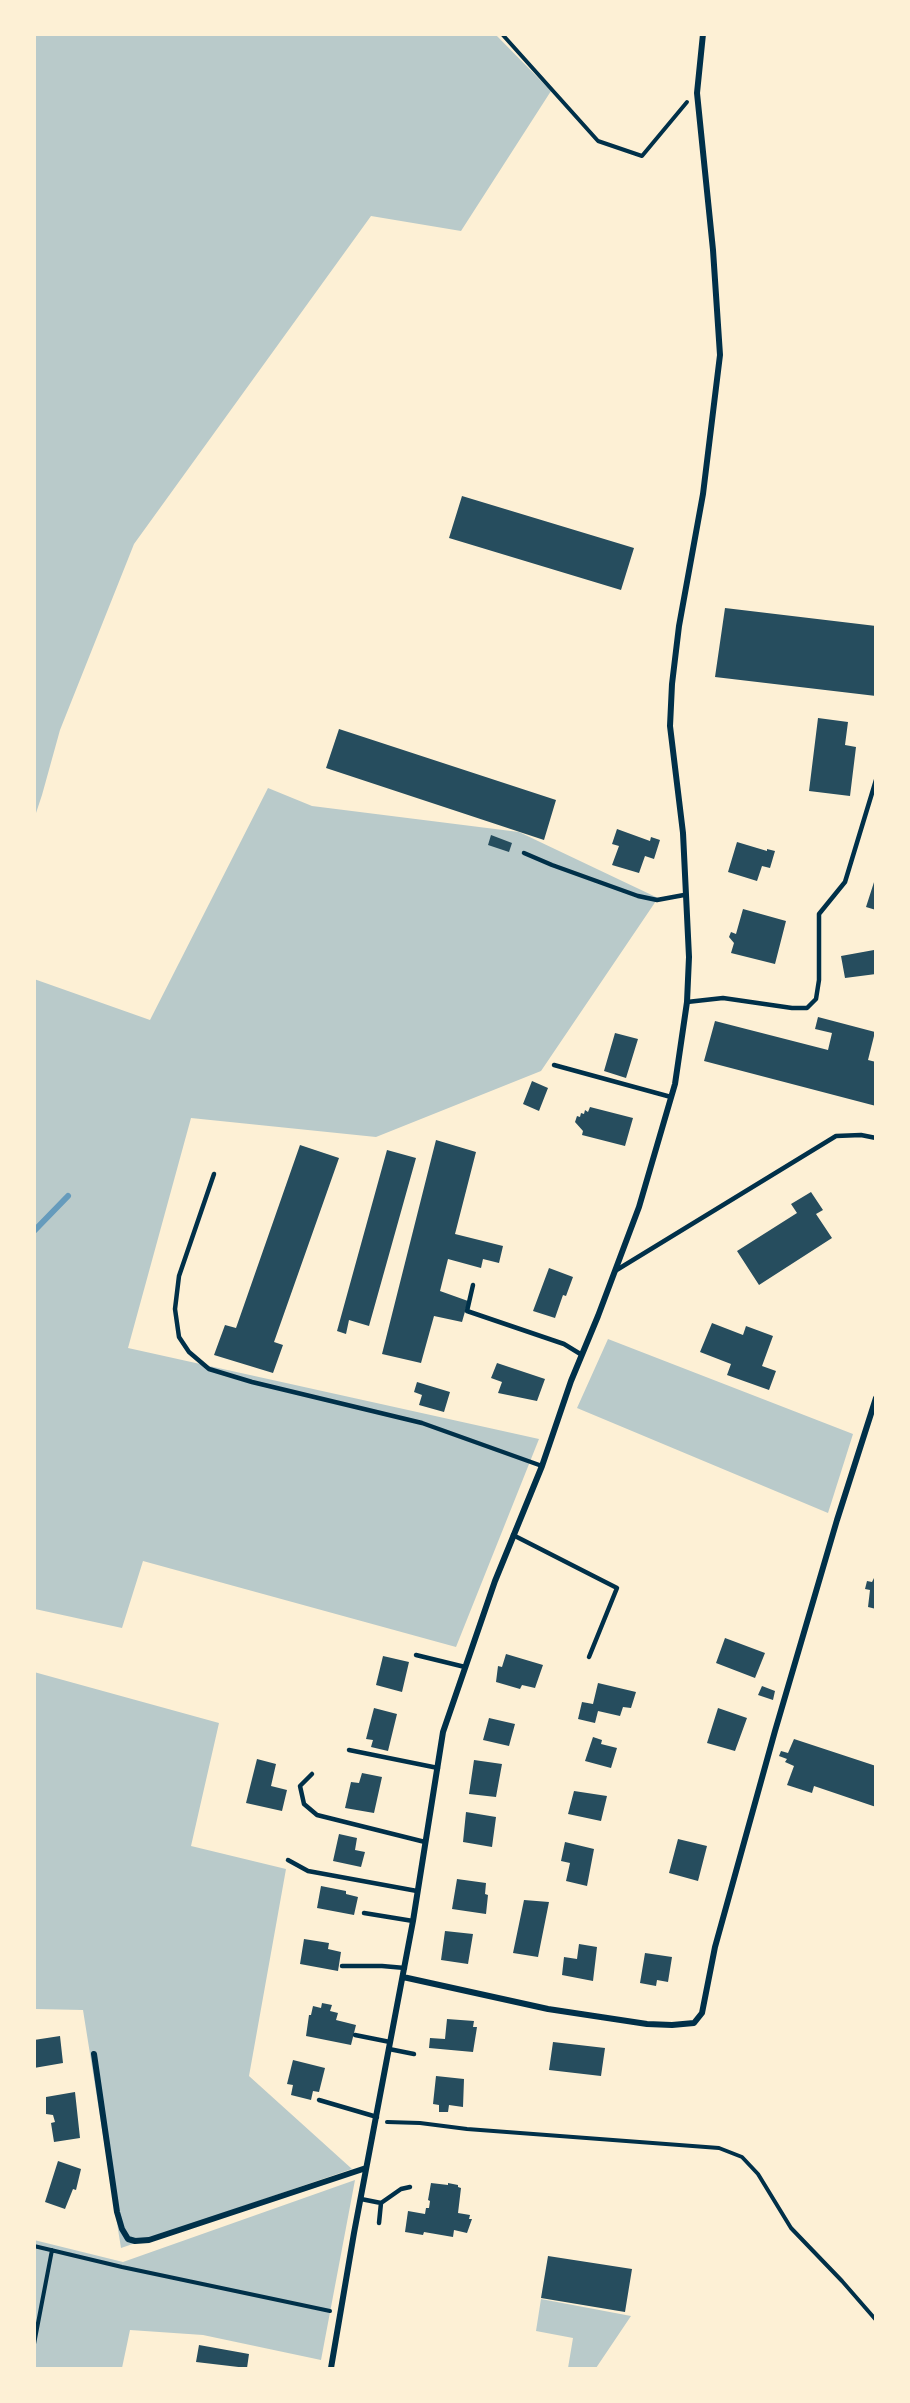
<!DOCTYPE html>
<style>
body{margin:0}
#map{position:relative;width:910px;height:2403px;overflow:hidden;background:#fdf0d5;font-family:"Work Sans",sans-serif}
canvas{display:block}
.frame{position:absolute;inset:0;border:36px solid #fdf0d5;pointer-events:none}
</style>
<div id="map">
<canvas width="910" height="2403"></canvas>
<div class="frame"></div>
</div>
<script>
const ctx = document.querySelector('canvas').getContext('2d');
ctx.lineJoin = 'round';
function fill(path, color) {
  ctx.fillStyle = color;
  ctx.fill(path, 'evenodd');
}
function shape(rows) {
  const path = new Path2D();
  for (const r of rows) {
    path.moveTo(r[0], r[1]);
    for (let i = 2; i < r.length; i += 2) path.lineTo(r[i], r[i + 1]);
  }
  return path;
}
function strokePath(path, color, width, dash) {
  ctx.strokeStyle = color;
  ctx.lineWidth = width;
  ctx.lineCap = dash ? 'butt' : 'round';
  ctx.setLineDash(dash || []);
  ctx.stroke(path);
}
const green = shape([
 [35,35,496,35,551,91,461,231,371,216,134,544,60,730,42,795,35,816],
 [268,788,312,806,519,832,658,898,541,1071,376,1137,191,1118,128,1348,539,1439,456,1647,143,1561,122,1628,35,1609,34,979,150,1020],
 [608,1339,853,1434,828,1513,577,1408],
 [34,1672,219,1723,191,1846,286,1869,249,2076,352,2169,121,2248,83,2010,35,2009],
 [355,2180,321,2360,203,2335,130,2330,122,2368,35,2368,34,2240,123,2262],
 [541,2299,631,2316,596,2368,568,2368,573,2338,536,2331]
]);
const stream = shape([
 [34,1231,68,1196]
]);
const building = shape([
 [462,496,634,548,621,590,449,538],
 [725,608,876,626,876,696,715,677],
 [818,718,848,722,845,745,856,747,850,796,809,791],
 [339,729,556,800,544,840,326,768],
 [617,829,650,841,651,837,660,840,654,859,645,856,639,873,612,865,619,846,612,844],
 [491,835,512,843,509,852,488,845],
 [737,842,767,851,767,849,775,851,770,868,762,866,757,881,728,872],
 [875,879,876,879,876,910,866,907],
 [743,909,786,921,775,964,731,953,734,943,729,937,731,932,736,934],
 [874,950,876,974,845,978,841,956],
 [818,1017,875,1032,868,1060,876,1062,876,1106,704,1061,715,1021,828,1050,832,1033,815,1029],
 [615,1033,638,1039,626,1078,604,1071],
 [532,1081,548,1088,539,1111,523,1104],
 [590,1107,633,1118,625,1146,582,1135,583,1131,575,1122,577,1116,580,1117,581,1113,584,1114,585,1110,588,1112],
 [436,1140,476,1152,455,1234,503,1246,499,1263,483,1259,481,1268,448,1259,440,1291,468,1301,462,1322,434,1316,421,1363,382,1354],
 [300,1145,339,1158,274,1342,283,1345,273,1373,214,1355,225,1325,236,1328],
 [387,1150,416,1158,369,1326,349,1320,346,1334,337,1331],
 [811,1192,823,1210,816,1214,832,1238,759,1285,737,1251,797,1213,791,1204],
 [549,1268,573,1277,566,1296,563,1295,555,1318,533,1311],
 [712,1323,743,1335,746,1326,773,1336,762,1366,776,1371,769,1390,727,1375,731,1364,700,1352],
 [497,1363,545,1379,537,1401,498,1393,502,1382,491,1378],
 [417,1382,450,1392,444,1412,419,1405,422,1395,414,1392],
 [876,1574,876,1609,868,1607,870,1590,865,1589,867,1581,872,1582],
 [725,1638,765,1653,755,1678,716,1663],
 [506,1654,543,1665,535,1688,522,1685,520,1689,496,1682,498,1666,502,1667],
 [383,1656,409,1662,402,1692,376,1685],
 [598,1683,636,1692,631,1708,623,1707,620,1716,598,1711,595,1723,578,1719,582,1702,593,1704],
 [762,1686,775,1691,773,1700,758,1695],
 [374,1708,397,1714,388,1751,371,1747,373,1740,366,1739],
 [718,1708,747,1718,735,1751,707,1743],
 [489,1718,515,1724,509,1746,483,1740],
 [593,1737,602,1740,601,1744,617,1748,611,1768,585,1761],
 [794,1739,876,1766,876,1807,814,1786,812,1793,787,1785,794,1766,785,1762,787,1759,779,1756,781,1751,788,1753],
 [257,1759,276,1764,271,1786,287,1790,282,1811,246,1803],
 [474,1760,502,1764,496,1797,469,1794],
 [362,1773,382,1777,374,1813,345,1808,351,1782,359,1783],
 [574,1791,607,1796,601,1821,568,1814],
 [466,1812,496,1817,492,1847,463,1842],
 [339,1834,357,1838,355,1850,365,1852,361,1867,333,1861],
 [678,1839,707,1846,698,1881,669,1873],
 [565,1842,594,1849,587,1886,566,1881,570,1863,561,1861],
 [457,1879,486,1883,485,1894,488,1895,486,1914,452,1909],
 [321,1886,346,1891,346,1894,358,1897,354,1915,317,1908],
 [524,1900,549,1902,538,1957,513,1953],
 [445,1931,473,1934,468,1964,441,1960],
 [304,1939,329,1943,328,1949,341,1952,338,1971,300,1964],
 [579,1944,597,1947,593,1981,562,1975,564,1957,577,1959],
 [645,1953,672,1957,668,1982,657,1980,656,1986,640,1983],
 [322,2003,332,2005,330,2011,338,2013,336,2020,356,2025,351,2045,306,2036,309,2015,311,2015,313,2006,321,2008],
 [447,2019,474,2021,473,2027,477,2027,473,2052,429,2048,430,2038,445,2039],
 [60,2036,63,2063,34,2068,34,2040],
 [553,2042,605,2048,601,2076,549,2070],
 [293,2060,325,2068,319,2092,313,2091,311,2100,291,2095,293,2085,287,2084],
 [436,2076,464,2079,463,2107,449,2105,448,2112,439,2112,439,2105,433,2104],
 [75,2092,80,2138,54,2142,51,2123,55,2122,53,2115,46,2114,46,2097],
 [58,2161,81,2169,76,2190,73,2189,65,2209,45,2202],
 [431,2183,448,2185,448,2183,458,2185,458,2187,461,2188,458,2213,470,2215,469,2219,472,2219,467,2233,454,2230,453,2237,424,2232,423,2235,405,2232,408,2211,425,2214,426,2208,429,2208,430,2201,428,2200],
 [548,2256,632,2269,625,2312,541,2298],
 [199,2345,249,2354,247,2368,196,2362]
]);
const path = shape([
 [502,34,598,141,642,156,687,102],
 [387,2122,420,2123,467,2129,719,2148,742,2157,758,2174,791,2228,842,2281,876,2320],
 [34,2246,122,2267,330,2311],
 [34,2344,52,2250]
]);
const service = shape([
 [524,853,552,865,638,896,657,900,684,895],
 [687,1002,723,998,792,1008,807,1008,816,999,819,980,819,914,845,882,876,780],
 [554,1065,671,1097],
 [214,1174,179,1276,175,1309,179,1337,189,1352,209,1369,252,1382,422,1423,542,1466],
 [615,1271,836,1136,861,1135,876,1138],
 [473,1285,467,1311,564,1344,582,1355],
 [513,1535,617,1588,589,1657],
 [416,1655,465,1667],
 [349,1750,438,1768],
 [312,1774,300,1786,304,1804,317,1815,425,1842],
 [288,1860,308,1871,417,1891],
 [364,1913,413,1921],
 [342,1966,382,1966,405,1968],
 [355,2035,390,2042],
 [389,2049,414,2054],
 [319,2100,377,2117],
 [361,2199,381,2203],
 [379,2223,381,2203,401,2189,410,2187]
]);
const minor = shape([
 [403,1977,548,2009,647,2024,672,2025,694,2023,702,2013,715,1947,775,1731,837,1520,876,1398],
 [94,2054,117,2212,122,2229,128,2239,135,2241,149,2240,366,2168],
 [331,2368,354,2233,413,1921,443,1732,495,1581,542,1466,571,1381,598,1316,639,1207,675,1084,687,1002,689,957,683,833,670,726,672,684,679,626,703,494,720,355,713,250,697,93,703,34]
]);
fill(green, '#b9caca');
strokePath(stream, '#669bbc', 6);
fill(building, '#264d5e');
strokePath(path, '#003049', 4);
strokePath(service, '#003049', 4.5);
strokePath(minor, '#003049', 6);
</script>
